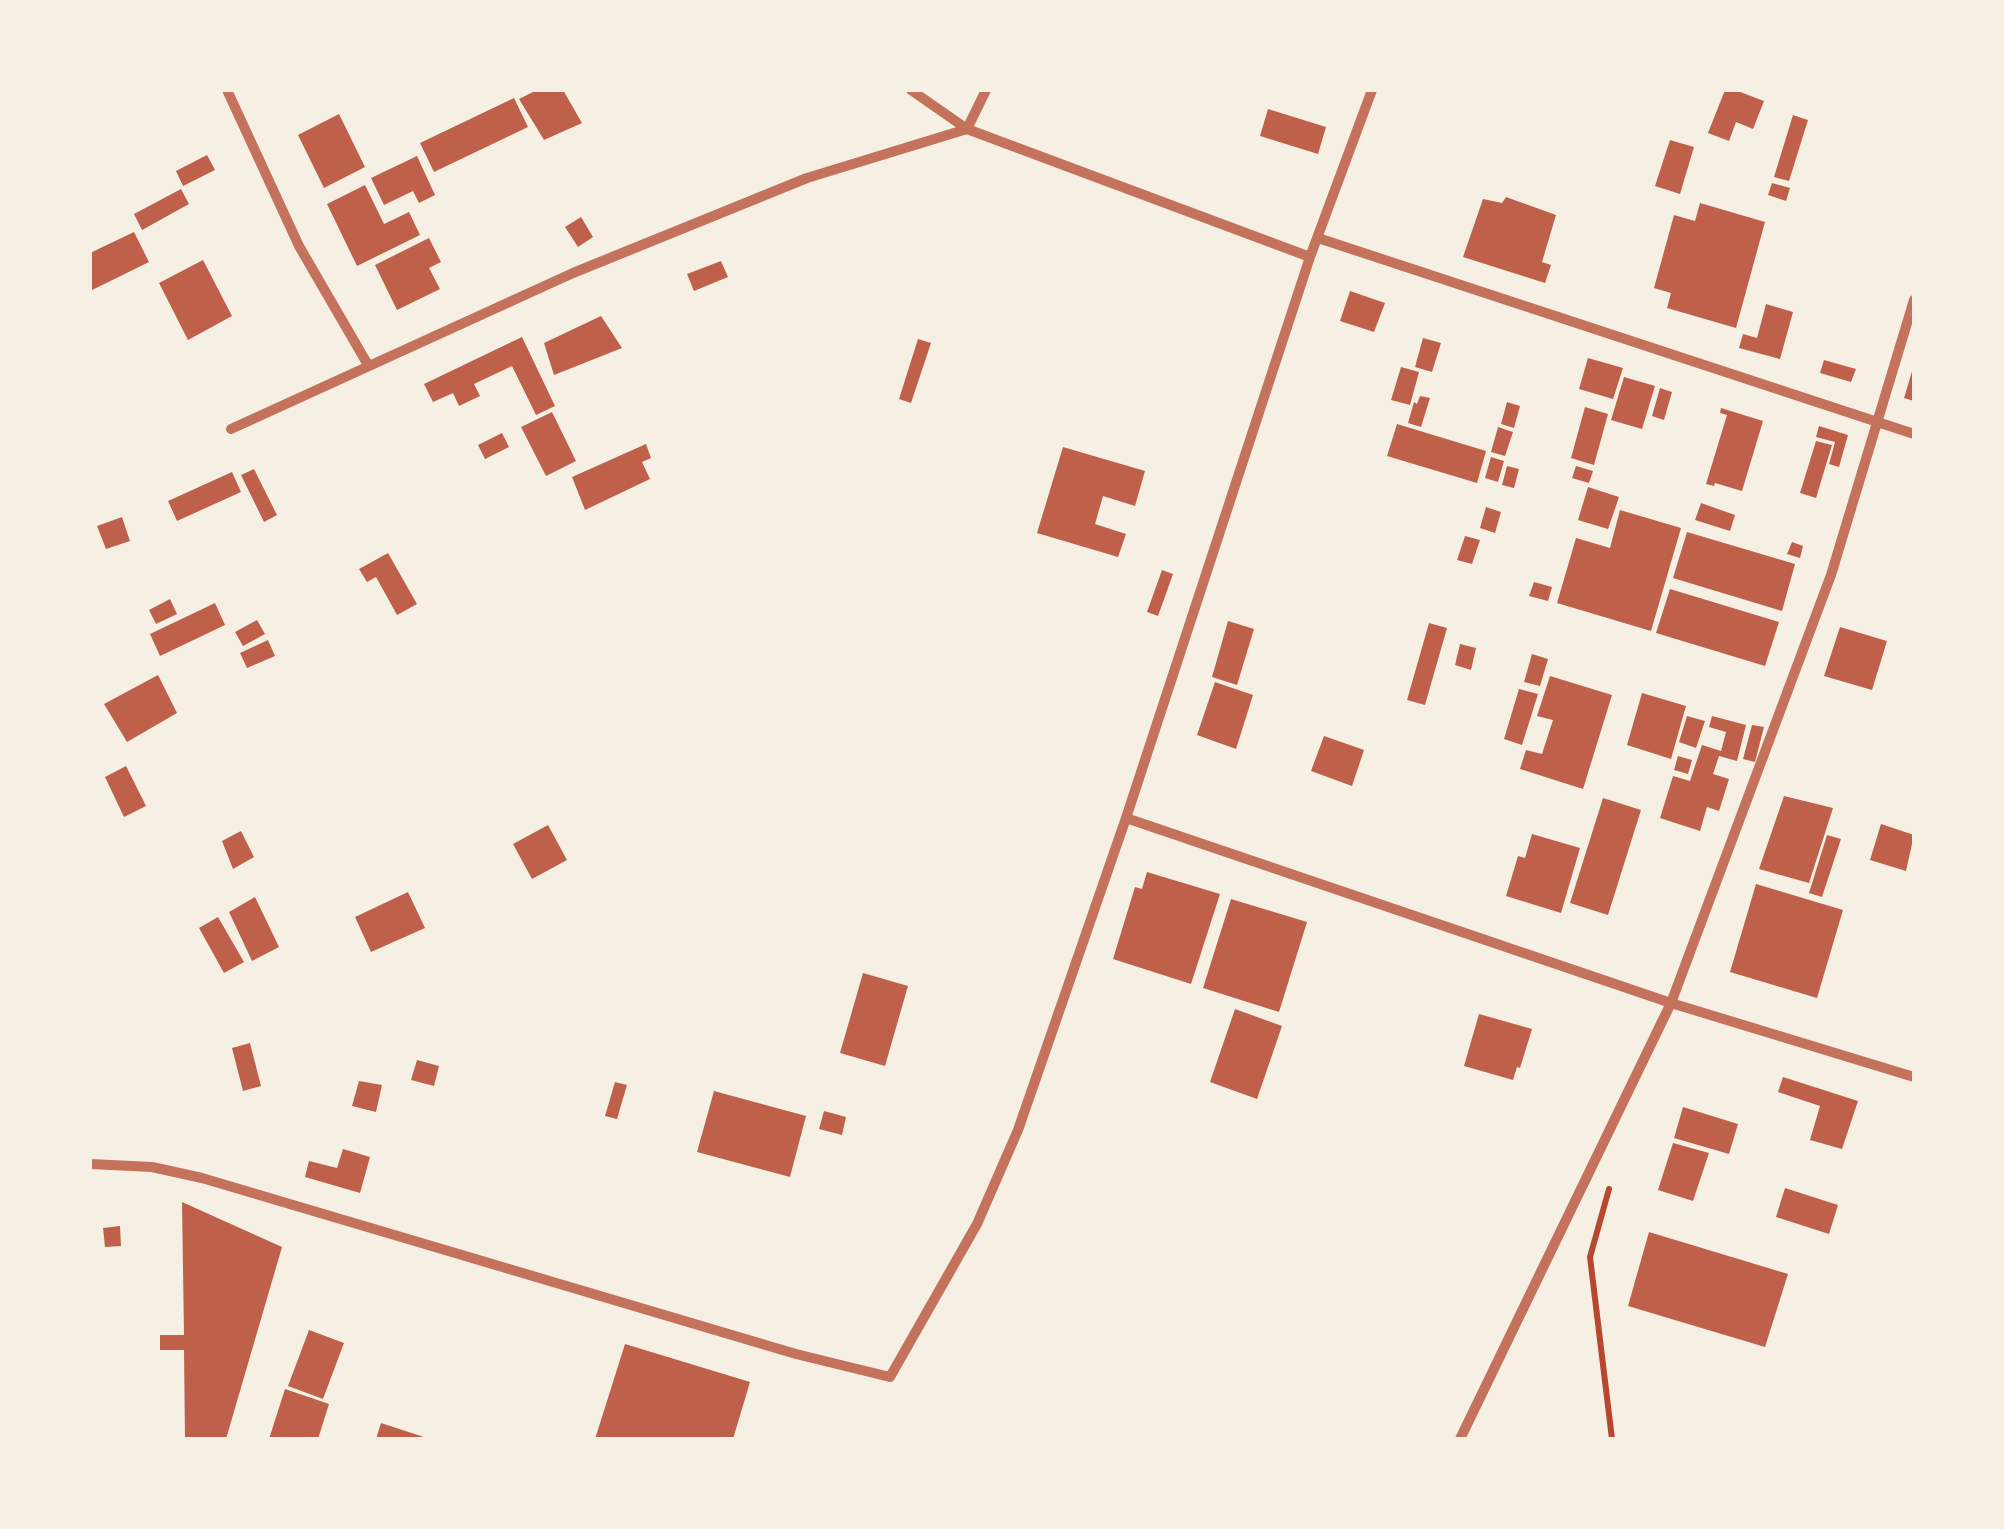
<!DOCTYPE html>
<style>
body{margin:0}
#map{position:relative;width:2004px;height:1529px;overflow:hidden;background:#f6efe4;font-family:Figtree,sans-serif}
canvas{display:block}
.frame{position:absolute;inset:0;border:92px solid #f6efe4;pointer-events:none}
</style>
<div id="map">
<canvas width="2004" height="1529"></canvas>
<div class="frame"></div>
</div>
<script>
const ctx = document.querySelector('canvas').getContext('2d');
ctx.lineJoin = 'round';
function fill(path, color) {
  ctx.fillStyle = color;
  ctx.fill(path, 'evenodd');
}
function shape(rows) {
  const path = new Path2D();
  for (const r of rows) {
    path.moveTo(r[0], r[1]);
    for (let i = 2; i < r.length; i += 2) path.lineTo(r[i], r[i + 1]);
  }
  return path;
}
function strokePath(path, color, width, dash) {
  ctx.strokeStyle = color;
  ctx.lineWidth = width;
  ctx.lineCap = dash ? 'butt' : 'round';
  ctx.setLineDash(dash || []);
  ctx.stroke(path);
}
const building = shape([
 [537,90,563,90,582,123,544,140,519,99],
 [1725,90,1735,90,1764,101,1753,129,1736,122,1729,141,1708,133],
 [514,98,528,127,434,172,420,143],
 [1268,109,1326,127,1318,154,1260,136],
 [339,114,365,167,324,188,298,135],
 [1793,115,1808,120,1789,181,1774,177],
 [1670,140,1694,147,1680,194,1655,186],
 [207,155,215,170,183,186,176,171],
 [417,156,435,195,419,203,413,191,384,205,371,178],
 [1772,183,1790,188,1786,201,1768,195],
 [365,185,384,224,409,212,420,235,357,266,327,204],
 [181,189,189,204,142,230,134,214],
 [1506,197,1556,215,1542,262,1551,265,1545,283,1463,257,1483,199,1502,203],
 [1700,203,1765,222,1736,328,1667,308,1671,293,1654,288,1674,215,1695,221],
 [581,217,593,237,578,247,565,227],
 [134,232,149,262,90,291,90,253],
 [429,238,441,262,429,268,440,289,397,310,375,265],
 [203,260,232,316,188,340,159,283],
 [721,261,728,277,694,291,687,274],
 [1350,291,1385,303,1374,332,1340,321],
 [1766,304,1793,312,1780,359,1739,348,1743,334,1757,338],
 [601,316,622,348,554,375,544,343],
 [522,337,555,406,536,415,512,366,474,384,480,396,459,406,453,393,433,402,424,384],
 [1423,338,1441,343,1432,372,1415,367],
 [918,339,931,343,911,403,899,399],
 [1588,358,1623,368,1613,399,1579,389],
 [1824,360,1856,369,1851,382,1820,373],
 [1401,367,1419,372,1410,405,1391,400],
 [1913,368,1914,369,1914,401,1904,398],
 [1624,377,1655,386,1642,429,1611,420],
 [1660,388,1672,392,1664,420,1652,416],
 [1420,396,1430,398,1421,427,1408,423,1414,402,1417,404],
 [1507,402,1520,406,1514,428,1501,424],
 [1585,407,1608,414,1594,465,1571,458],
 [1721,408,1763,421,1742,491,1715,483,1714,486,1706,484,1727,415,1720,413],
 [552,412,576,461,546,476,521,427],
 [1397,424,1486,451,1477,483,1387,456],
 [1819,426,1848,435,1839,467,1829,464,1835,442,1816,437],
 [1498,427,1513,432,1505,456,1491,452],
 [502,433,509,447,485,459,478,445],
 [1816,441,1832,445,1816,498,1800,493],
 [646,444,651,458,642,462,650,479,585,510,572,477],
 [1063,447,1145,471,1135,506,1103,496,1095,524,1126,534,1118,557,1037,533],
 [1491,457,1504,461,1498,482,1485,478],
 [1507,466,1519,469,1514,488,1502,485],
 [1576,466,1593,471,1589,483,1572,478],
 [254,469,277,515,264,522,241,475],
 [232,472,241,492,177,521,168,501],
 [1588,487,1619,497,1608,529,1578,520],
 [1701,503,1735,515,1730,531,1695,520],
 [1486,507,1501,512,1495,533,1480,528],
 [1620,510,1681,528,1651,631,1557,603,1576,538,1610,548],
 [122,517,130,541,106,549,97,526],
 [1687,532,1795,564,1782,611,1673,578],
 [1465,536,1480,540,1472,564,1457,560],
 [1792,542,1803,546,1800,558,1787,554],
 [388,553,417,604,397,615,376,577,367,582,359,569],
 [1162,570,1173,574,1158,616,1147,612],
 [1534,582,1552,587,1548,601,1529,596],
 [1670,589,1779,622,1765,666,1656,633],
 [170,599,177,614,156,624,149,610],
 [215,603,225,625,160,656,150,634],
 [257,620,265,634,243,646,235,632],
 [1228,621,1254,629,1237,685,1212,677],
 [1429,623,1447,628,1425,705,1407,700],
 [1840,627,1887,641,1872,690,1824,676],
 [268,640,275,656,247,668,240,653],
 [1460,644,1476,648,1471,670,1455,665],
 [1532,654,1548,659,1540,686,1524,682],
 [158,675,177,713,127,742,104,704],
 [1550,676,1612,695,1583,789,1520,769,1526,750,1542,754,1553,720,1537,716],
 [1215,682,1253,695,1236,749,1197,735],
 [1519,689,1538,694,1522,745,1504,739],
 [1642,693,1686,706,1671,759,1627,745],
 [1687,716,1705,721,1696,748,1679,742],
 [1712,716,1746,725,1737,761,1719,756,1713,774,1729,779,1719,811,1707,807,1700,831,1660,818,1673,776,1690,781,1702,745,1721,751,1726,732,1709,727],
 [1752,725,1764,727,1755,762,1743,759],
 [1324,736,1364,750,1352,786,1311,771],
 [1678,756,1692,760,1688,774,1674,770],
 [126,766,146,806,124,817,105,777],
 [1784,796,1833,808,1809,883,1759,869],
 [1603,798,1641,810,1608,915,1570,903],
 [1881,824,1914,835,1906,871,1870,860],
 [548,825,567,860,532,879,513,844],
 [241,831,254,857,233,869,222,841],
 [1532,834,1580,848,1561,913,1506,896,1518,856,1525,858],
 [1827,835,1841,839,1822,897,1809,893],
 [1147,872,1220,894,1191,984,1113,959,1135,887,1142,889],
 [1756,884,1843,910,1817,998,1730,972],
 [408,892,425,928,371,952,355,917],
 [255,897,279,947,252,961,229,912],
 [1231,899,1307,922,1279,1012,1203,988],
 [218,917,244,962,224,973,199,928],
 [863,973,908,986,885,1066,840,1053],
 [1235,1009,1282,1026,1257,1099,1210,1082],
 [1479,1014,1532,1029,1520,1068,1517,1067,1513,1080,1464,1066],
 [250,1043,261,1086,243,1091,232,1048],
 [417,1060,439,1066,434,1086,411,1080],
 [1783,1077,1858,1101,1842,1149,1810,1140,1820,1106,1778,1092],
 [359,1081,382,1085,376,1112,352,1106],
 [615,1082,627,1085,617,1119,605,1116],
 [714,1091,806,1116,790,1177,697,1152],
 [1683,1107,1738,1124,1729,1154,1674,1138],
 [824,1111,846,1117,842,1135,819,1129],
 [1673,1143,1709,1153,1693,1201,1658,1190],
 [343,1149,370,1157,360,1193,305,1177,309,1161,337,1168],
 [1785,1188,1838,1205,1829,1234,1776,1217],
 [182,1202,282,1247,226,1439,185,1439,184,1350,160,1350,160,1335,184,1335],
 [120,1226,121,1246,105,1247,103,1228],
 [1649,1232,1788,1274,1765,1347,1628,1306],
 [309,1330,344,1343,323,1399,288,1386],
 [625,1344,750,1382,733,1439,595,1439],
 [285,1389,329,1404,318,1439,269,1439],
 [381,1423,427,1438,427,1439,376,1439]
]);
const path = shape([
 [1609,1189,1590,1257,1612,1439]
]);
const minor = shape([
 [227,90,299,246,368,365],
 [911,90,967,129,1310,257],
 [1318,238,1914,434],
 [231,429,573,273,807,178,967,129,986,90],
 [1126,818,1671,1003,1914,1077],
 [90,1164,152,1167,202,1178,796,1354,890,1377,977,1224,1018,1130,1126,818,1310,257,1372,90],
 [1460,1439,1671,1003,1831,575,1914,300]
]);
fill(building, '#bf614a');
strokePath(path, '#b5482f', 6);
strokePath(minor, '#c5725c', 10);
</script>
